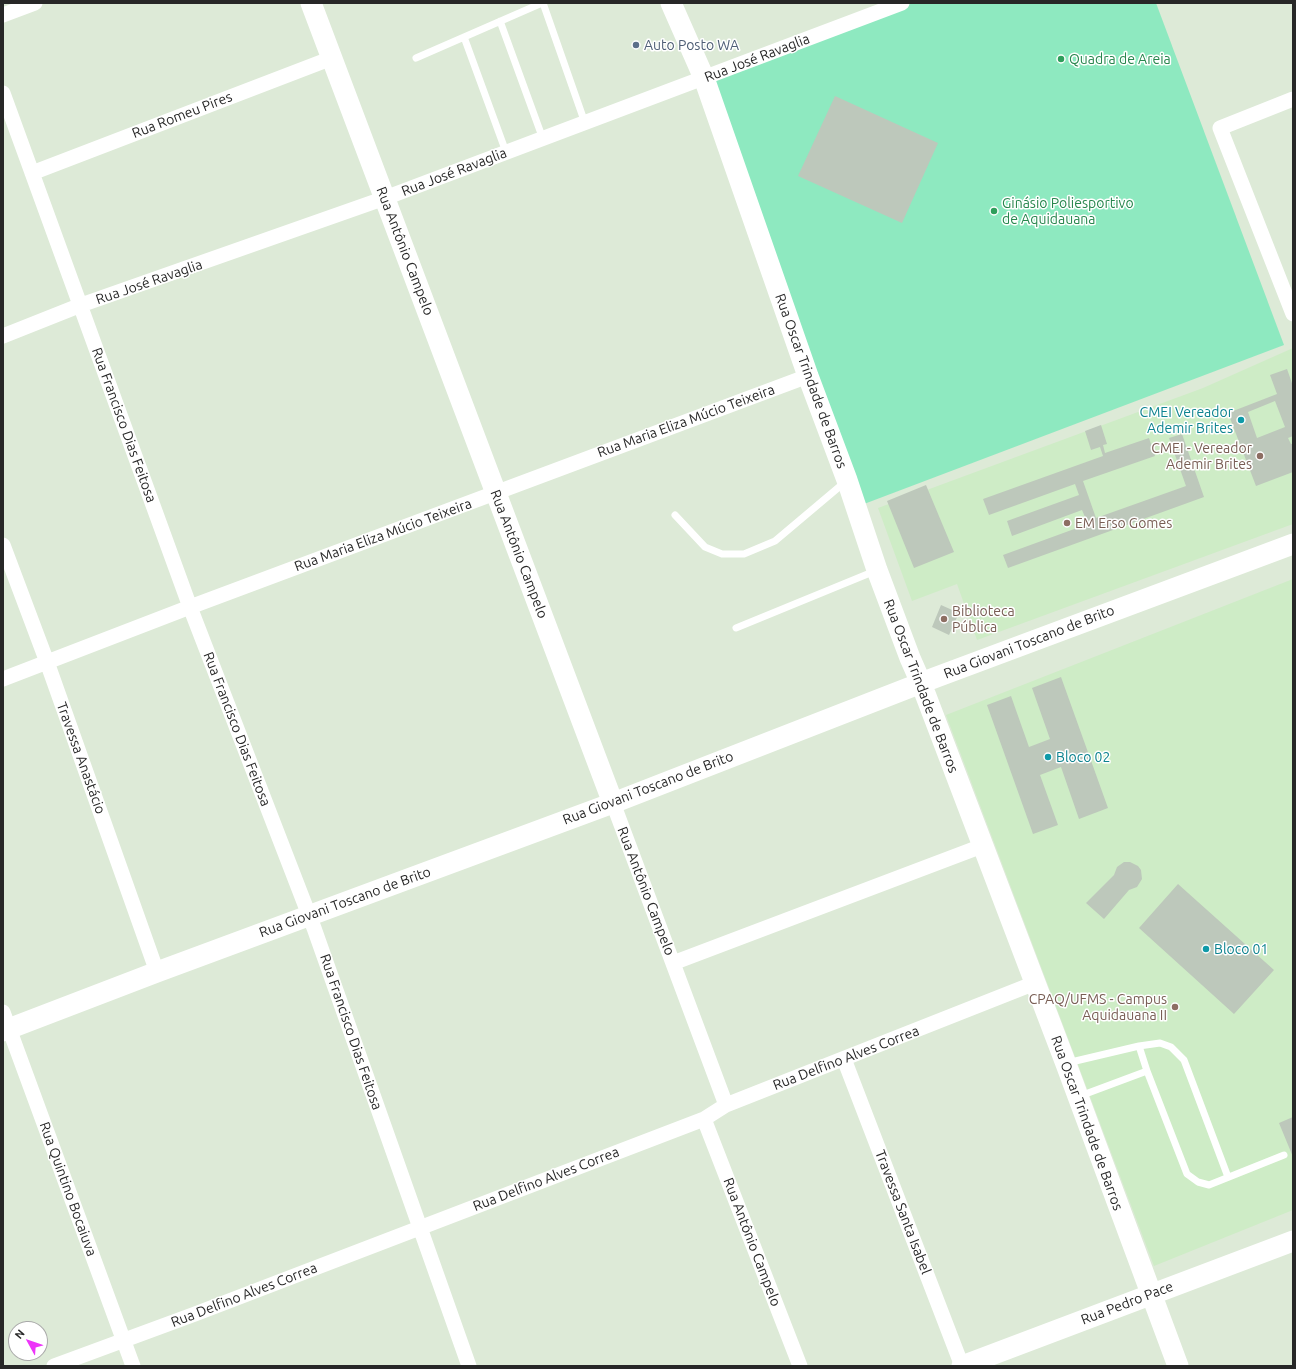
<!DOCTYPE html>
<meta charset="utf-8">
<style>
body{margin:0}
#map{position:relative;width:1296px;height:1369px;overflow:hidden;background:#ddead7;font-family:Ubuntu,sans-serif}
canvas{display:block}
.frame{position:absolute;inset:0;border:4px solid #272727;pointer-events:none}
.north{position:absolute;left:8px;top:1321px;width:40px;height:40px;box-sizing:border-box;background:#fff;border:1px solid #a9a9a9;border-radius:50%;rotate:310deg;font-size:11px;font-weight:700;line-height:16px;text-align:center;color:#272727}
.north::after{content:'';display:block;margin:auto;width:14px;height:18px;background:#ed35f9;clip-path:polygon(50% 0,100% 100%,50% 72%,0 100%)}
</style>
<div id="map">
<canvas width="1296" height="1369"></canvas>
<div class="frame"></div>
<div class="north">N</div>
</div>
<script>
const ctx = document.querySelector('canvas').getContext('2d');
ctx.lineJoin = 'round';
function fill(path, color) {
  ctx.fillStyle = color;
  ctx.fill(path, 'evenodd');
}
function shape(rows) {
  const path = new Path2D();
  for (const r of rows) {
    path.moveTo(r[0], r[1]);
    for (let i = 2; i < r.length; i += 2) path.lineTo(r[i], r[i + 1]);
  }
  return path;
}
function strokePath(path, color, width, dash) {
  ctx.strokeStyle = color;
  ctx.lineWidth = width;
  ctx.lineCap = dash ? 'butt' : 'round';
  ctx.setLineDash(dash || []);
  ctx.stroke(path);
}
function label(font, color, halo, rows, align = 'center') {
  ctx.font = font + ' Ubuntu,sans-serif';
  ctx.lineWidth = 3;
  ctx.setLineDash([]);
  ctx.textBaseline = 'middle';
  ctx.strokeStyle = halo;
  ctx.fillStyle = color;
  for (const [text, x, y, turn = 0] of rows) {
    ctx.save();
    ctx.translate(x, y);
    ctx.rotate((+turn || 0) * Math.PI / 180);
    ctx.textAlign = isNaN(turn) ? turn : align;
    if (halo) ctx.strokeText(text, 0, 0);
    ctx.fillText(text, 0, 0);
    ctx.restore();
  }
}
const education = shape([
 [1293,348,1293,524,977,640,957,584,912,601,878,508,1203,388],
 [1293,579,1293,1210,1154,1266,946,715]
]);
const pitch = shape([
 [911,3,1156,3,1284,345,864,504,704,78]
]);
const building = shape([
 [835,96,938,143,902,223,798,176],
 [1287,369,1293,386,1293,436,1288,438,1291,444,1293,444,1293,472,1256,486,1228,413,1277,394,1270,375],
 [1275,401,1285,427,1257,438,1248,412],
 [1101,425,1107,444,1103,445,1105,453,1149,438,1155,456,1083,481,1096,518,1186,486,1169,438,1182,434,1204,497,1008,568,1003,555,1088,524,1082,510,1012,536,1007,521,1079,495,1075,484,989,515,983,499,1103,456,1100,447,1091,450,1085,431],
 [926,485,954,552,914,568,887,501],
 [941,605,959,613,949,635,932,627],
 [1061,677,1108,808,1079,819,1061,767,1040,775,1058,825,1033,834,987,705,1011,696,1029,747,1050,739,1032,688],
 [1124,862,1130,862,1138,866,1141,870,1142,879,1137,887,1129,890,1104,919,1086,903,1114,875,1117,867],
 [1178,884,1274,970,1234,1014,1139,928],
 [1293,1117,1293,1157,1279,1123]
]);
const lane = shape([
 [543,3,585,123],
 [500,21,543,139],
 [464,37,506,152],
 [416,58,542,3],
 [675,515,705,547,722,554,744,554,775,541,845,482],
 [736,628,875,571],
 [1139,1046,1147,1071],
 [1067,1063,1139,1046,1160,1043,1171,1047,1184,1060,1228,1177],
 [1080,1096,1147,1071,1187,1174,1198,1182,1209,1185,1284,1155]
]);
const street = shape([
 [3,15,35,3],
 [3,93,190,607,314,928,469,1366],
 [1293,99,1220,128,1293,314],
 [32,173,332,58],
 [3,336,81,305,385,198,902,3],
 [3,545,47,662,157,972],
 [3,679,190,607,808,376],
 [613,803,726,1105],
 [673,963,982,846],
 [3,1012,133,1366],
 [844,1059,962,1366],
 [704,1119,800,1366],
 [54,1366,195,1314,704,1119,726,1105,1035,983]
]);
const secondary = shape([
 [311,3,613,803],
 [671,3,704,78,808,376,847,480,877,570,910,658,921,683,1066,1064,1178,1366],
 [3,1031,157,972,613,803,934,678,1293,544],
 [962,1366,1293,1241]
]);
const markers = [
 [636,45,4,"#5c6f8a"],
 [1061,59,4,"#2e9e5b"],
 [994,211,4,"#2e9e5b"],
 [1241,420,4,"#0f9aa8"],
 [1260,456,4,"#8d6e63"],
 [1067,523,4,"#8d6e63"],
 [944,619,4,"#8d6e63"],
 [1048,757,4,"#0f9aa8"],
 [1206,949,4,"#0f9aa8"],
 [1175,1007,4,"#8d6e63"]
];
const serviceNames = [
 ["Auto Posto WA",644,45]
];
const streetNames = [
 ["Rua José Ravaglia",757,58,-21],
 ["Rua Romeu Pires",182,115,-21],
 ["Rua José Ravaglia",454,172,-21],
 ["Rua Antônio Campelo",405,251,69],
 ["Rua José Ravaglia",149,282,-19],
 ["Rua Oscar Trindade de Barros",811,381,70],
 ["Rua Maria Eliza Múcio Teixeira",686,421,-20],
 ["Rua Francisco Dias Feitosa",124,425,70],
 ["Rua Maria Eliza Múcio Teixeira",383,535,-20],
 ["Rua Antônio Campelo",519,554,69],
 ["Rua Giovani Toscano de Brito",1029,642,-21],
 ["Rua Oscar Trindade de Barros",921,686,69],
 ["Rua Francisco Dias Feitosa",237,729,69],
 ["Travessa Anastácio",81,758,70],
 ["Rua Giovani Toscano de Brito",648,788,-21],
 ["Rua Antônio Campelo",646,891,69],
 ["Rua Giovani Toscano de Brito",345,902,-20],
 ["Rua Francisco Dias Feitosa",351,1032,71],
 ["Rua Delfino Alves Correa",846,1058,-21],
 ["Rua Oscar Trindade de Barros",1087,1123,70],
 ["Rua Delfino Alves Correa",546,1179,-21],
 ["Rua Quintino Bocaiuva",68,1189,70],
 ["Travessa Santa Isabel",903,1212,69],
 ["Rua Antônio Campelo",752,1242,69],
 ["Rua Delfino Alves Correa",244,1295,-21],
 ["Rua Pedro Pace",1127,1303,-21]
];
const leisureNames = [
 ["Quadra de Areia",1069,59],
 ["Ginásio Poliesportivo",1002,203],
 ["de Aquidauana",1002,219]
];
const cultureNames = [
 ["CMEI Vereador",1233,412,"right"],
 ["Ademir Brites",1233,428,"right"],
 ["Bloco 02",1056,757],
 ["Bloco 01",1214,949]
];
const educationNames = [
 ["CMEI - Vereador",1252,448],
 ["Ademir Brites",1252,464],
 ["EM Erso Gomes",1075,523,"left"],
 ["Biblioteca",952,611,"left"],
 ["Pública",952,627,"left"],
 ["CPAQ/UFMS - Campus",1167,999],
 ["Aquidauana II",1167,1015]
];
fill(education, '#ceecc6');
fill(pitch, '#8ee9c0');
fill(building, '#bdc8bb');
strokePath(lane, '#fff', 7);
strokePath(street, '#fff', 15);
strokePath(secondary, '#fff', 21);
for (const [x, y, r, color] of markers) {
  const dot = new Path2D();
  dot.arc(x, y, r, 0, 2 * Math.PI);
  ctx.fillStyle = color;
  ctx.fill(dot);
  strokePath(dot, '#fff', 1.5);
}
label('14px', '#4e5e75', '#fff', serviceNames, 'left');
label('14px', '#272727', '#fff', streetNames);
label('14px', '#27864d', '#fff', leisureNames, 'left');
label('14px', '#0d838f', '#fff', cultureNames, 'left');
label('14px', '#785e54', '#fff', educationNames, 'right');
</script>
